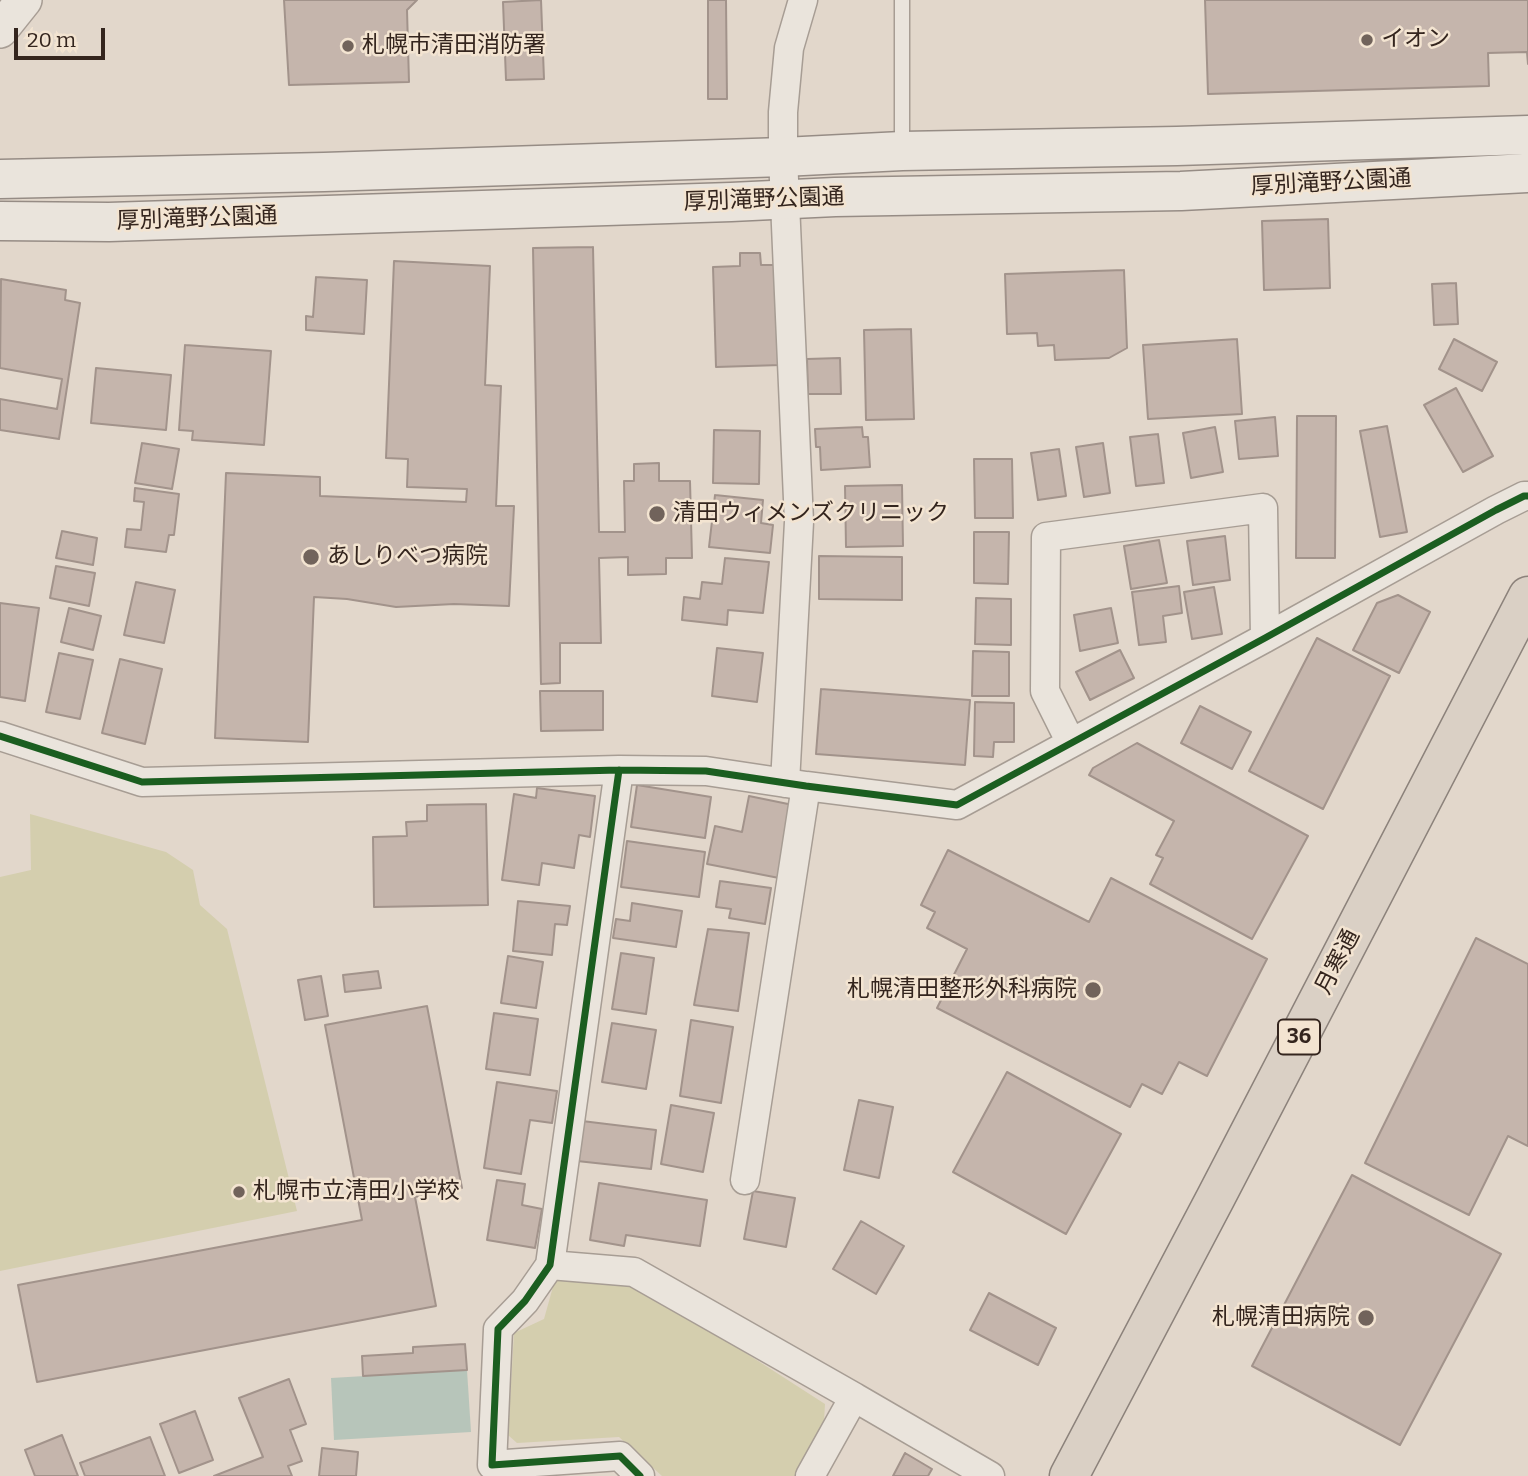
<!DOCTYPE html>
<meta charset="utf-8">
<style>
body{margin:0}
#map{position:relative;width:1528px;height:1476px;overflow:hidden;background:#e2d7cb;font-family:Bitter,serif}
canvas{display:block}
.scale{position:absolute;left:14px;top:28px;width:91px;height:32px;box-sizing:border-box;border:4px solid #34251e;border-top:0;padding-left:9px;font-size:21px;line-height:24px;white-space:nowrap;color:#34251e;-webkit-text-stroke:5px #f3e4d1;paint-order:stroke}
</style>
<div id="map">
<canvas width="1528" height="1476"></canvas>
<div class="scale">20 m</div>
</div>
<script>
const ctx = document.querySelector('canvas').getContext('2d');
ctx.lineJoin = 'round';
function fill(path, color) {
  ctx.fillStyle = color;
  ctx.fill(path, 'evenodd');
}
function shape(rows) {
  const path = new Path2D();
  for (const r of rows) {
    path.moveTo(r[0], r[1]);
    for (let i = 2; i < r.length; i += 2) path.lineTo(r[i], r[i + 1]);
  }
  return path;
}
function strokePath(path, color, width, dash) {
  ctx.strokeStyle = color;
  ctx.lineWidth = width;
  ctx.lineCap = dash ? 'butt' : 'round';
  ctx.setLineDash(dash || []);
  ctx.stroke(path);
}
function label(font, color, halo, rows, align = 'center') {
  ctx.font = font + ' Bitter,"Noto Sans JP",serif';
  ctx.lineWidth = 5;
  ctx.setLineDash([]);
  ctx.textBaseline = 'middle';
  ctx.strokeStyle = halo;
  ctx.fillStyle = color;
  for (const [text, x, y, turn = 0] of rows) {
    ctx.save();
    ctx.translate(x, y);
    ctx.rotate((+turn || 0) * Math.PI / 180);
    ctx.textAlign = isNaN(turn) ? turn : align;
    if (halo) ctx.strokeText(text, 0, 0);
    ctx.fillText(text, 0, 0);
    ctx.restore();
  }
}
const green = shape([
 [30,814,166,852,193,870,200,905,227,929,297,1211,0,1271,0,877,31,870],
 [556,1276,640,1285,825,1404,824,1421,795,1476,662,1476,619,1437,517,1443,508,1435,514,1333,544,1319]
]);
const water = shape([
 [467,1370,471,1432,334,1440,331,1378]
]);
const building = shape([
 [284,0,417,0,407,10,409,82,289,85,284,0],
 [541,0,544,79,506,80,503,2,541,0],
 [708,0,726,0,727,99,708,99,708,0],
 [1205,0,1528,0,1528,64,1527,52,1488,53,1489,86,1208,94,1205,0],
 [1328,219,1330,288,1264,290,1262,221,1328,219],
 [593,247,599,532,625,532,624,481,634,481,634,464,659,463,659,481,690,481,692,558,666,558,666,574,628,575,628,557,599,558,601,643,560,643,560,683,541,684,533,248,593,247],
 [740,253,760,253,761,265,778,265,781,365,716,367,713,267,740,266,740,253],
 [394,261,490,266,485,385,501,386,496,506,514,506,509,606,454,604,396,607,347,599,314,597,308,742,215,738,226,473,320,477,320,496,466,502,467,489,407,487,408,459,386,458,394,261],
 [1124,270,1127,348,1109,358,1055,360,1054,345,1038,346,1037,333,1007,334,1005,274,1124,270],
 [316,277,367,280,364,334,306,330,306,316,313,317,316,277],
 [1,279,66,290,65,300,80,303,59,439,0,430,0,399,57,409,62,379,0,368,1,279],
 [1456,283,1458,324,1434,325,1432,284,1456,283],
 [911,329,914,419,866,420,864,330,911,329],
 [1237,339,1242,414,1148,419,1143,345,1237,339],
 [1454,339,1497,362,1482,391,1439,369,1454,339],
 [185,345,271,351,264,445,192,440,193,431,179,430,185,345],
 [840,358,841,394,808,394,807,359,840,358],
 [96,368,171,375,166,430,91,423,96,368],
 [1456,388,1493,456,1463,472,1424,405,1456,388],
 [1297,416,1336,416,1335,558,1296,558,1297,416],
 [1275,417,1278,456,1239,459,1235,421,1275,417],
 [1387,426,1407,532,1380,537,1360,431,1387,426],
 [862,427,863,437,868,437,870,467,821,470,820,447,816,447,815,429,862,427],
 [1215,427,1223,472,1191,478,1183,433,1215,427],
 [714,430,760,431,759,484,713,483,714,430],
 [1158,434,1164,483,1136,486,1130,437,1158,434],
 [142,443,179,449,172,489,135,483,142,443],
 [1103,443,1110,493,1084,497,1076,447,1103,443],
 [1059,449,1066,496,1038,500,1031,453,1059,449],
 [974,459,1012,459,1013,518,975,518,974,459],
 [902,485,903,546,846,547,845,486,902,485],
 [135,488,179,494,174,535,169,535,166,552,125,547,127,529,141,530,144,502,134,501,135,488],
 [715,495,763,500,761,523,773,525,770,553,709,547,715,495],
 [62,531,97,538,93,565,56,558,62,531],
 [974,532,1009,532,1008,584,974,583,974,532],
 [1225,536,1230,580,1193,585,1187,541,1225,536],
 [1159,540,1167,583,1131,589,1124,546,1159,540],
 [819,556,902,557,902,600,819,599,819,556],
 [725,558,769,562,763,613,728,610,727,625,682,620,684,597,700,599,702,582,722,584,725,558],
 [56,566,95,573,89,606,50,598,56,566],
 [136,582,175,590,164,643,124,635,136,582],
 [1179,586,1182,613,1163,616,1166,642,1139,645,1132,592,1179,586],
 [1214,587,1222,634,1192,639,1184,592,1214,587],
 [1398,595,1430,612,1399,673,1353,650,1377,603,1398,595],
 [976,598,1011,599,1011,645,975,644,976,598],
 [0,603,39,608,25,701,0,697,0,603],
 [69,608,101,616,93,650,61,642,69,608],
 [1111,608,1118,643,1080,651,1074,615,1111,608],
 [1317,638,1390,676,1323,809,1249,771,1317,638],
 [717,648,763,653,757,702,712,696,717,648],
 [1120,650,1134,678,1090,700,1076,672,1120,650],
 [973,651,1009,652,1009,696,972,696,973,651],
 [59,653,93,660,80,719,46,712,59,653],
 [120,659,162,669,145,744,102,733,120,659],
 [821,689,970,700,965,765,816,754,821,689],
 [540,691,603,691,603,730,541,731,540,691],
 [975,702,1014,703,1014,742,994,742,993,757,974,756,975,702],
 [1200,706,1251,732,1232,769,1181,743,1200,706],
 [1137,743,1308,836,1252,939,1150,884,1163,858,1156,855,1174,821,1089,775,1093,768,1137,743],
 [637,785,711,797,705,838,631,827,637,785],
 [537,788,595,796,590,837,579,835,574,868,542,863,539,885,502,880,514,794,536,798,537,788],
 [749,796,793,805,779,878,707,864,715,826,742,832,749,796],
 [486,804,488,905,374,907,373,837,407,836,406,822,427,821,427,805,486,804],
 [627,841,705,852,699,897,621,887,627,841],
 [948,850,1089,922,1111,878,1267,959,1207,1076,1179,1062,1162,1094,1142,1084,1130,1107,937,1008,967,949,927,928,935,912,921,905,948,850],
 [720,881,771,888,765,924,729,918,731,909,716,907,720,881],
 [518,901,570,906,567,925,555,924,552,955,513,951,518,901],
 [632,903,682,911,676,947,613,938,616,919,630,921,632,903],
 [708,929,749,933,738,1011,694,1005,708,929],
 [1476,938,1528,964,1528,1146,1508,1136,1469,1215,1365,1163,1476,938],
 [621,953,654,958,646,1014,612,1009,621,953],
 [508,956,543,962,536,1008,501,1003,508,956],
 [378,971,381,988,345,992,343,975,378,971],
 [321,976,328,1016,305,1020,298,980,321,976],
 [427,1006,462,1188,415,1197,436,1306,37,1382,18,1285,362,1220,325,1025,427,1006],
 [494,1013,538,1019,530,1075,486,1069,494,1013],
 [691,1020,733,1027,721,1103,680,1096,691,1020],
 [612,1023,656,1030,646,1089,602,1082,612,1023],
 [1007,1072,1121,1134,1066,1234,953,1172,1007,1072],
 [497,1082,557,1091,552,1123,530,1120,521,1174,484,1168,497,1082],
 [859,1100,893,1107,879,1178,844,1170,859,1100],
 [671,1105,714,1113,703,1172,661,1164,671,1105],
 [582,1121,656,1130,651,1169,577,1161,582,1121],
 [1352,1175,1501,1254,1400,1445,1252,1366,1352,1175],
 [497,1180,525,1184,522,1205,542,1209,535,1248,487,1240,497,1180],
 [599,1183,707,1200,700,1246,626,1235,624,1246,590,1240,599,1183],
 [753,1191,795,1198,786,1247,744,1239,753,1191],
 [861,1221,904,1246,876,1294,833,1269,861,1221],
 [989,1293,1056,1328,1038,1365,970,1330,989,1293],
 [465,1344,467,1370,363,1376,362,1356,413,1353,413,1347,465,1344],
 [289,1379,306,1424,290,1430,302,1461,288,1466,292,1476,214,1476,263,1457,239,1398,289,1379],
 [195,1411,213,1460,179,1473,160,1424,195,1411],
 [62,1435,78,1476,35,1476,25,1450,62,1435],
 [150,1437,165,1476,85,1476,80,1463,150,1437],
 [322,1448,358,1452,356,1476,319,1476,322,1448],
 [905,1453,932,1469,928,1476,893,1476,905,1453]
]);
const service = shape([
 [902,0,902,149]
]);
const minor = shape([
 [0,736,142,782,619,770,706,771,806,786,957,805,1265,638,1496,510,1524,496,1528,496],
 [1071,743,1045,691,1046,537,1263,508,1265,638],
 [619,770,550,1265,525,1301,498,1329,492,1465,620,1456,640,1476],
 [785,783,799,522,783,157,783,112,789,48,803,0],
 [745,1180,806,786],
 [550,1265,634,1272,854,1397],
 [810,1476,854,1397,990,1476]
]);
const tertiary = shape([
 [0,30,24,0]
]);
const secondary = shape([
 [0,179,324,172,783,157,902,151,1177,146,1528,135],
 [0,221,109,222,731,202,835,197,1181,191,1528,173]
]);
const trunk = shape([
 [1069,1476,1216,1197,1528,596]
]);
const cycleway = shape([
 [0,736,142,782,619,770,706,771,806,786,957,805,1265,638,1496,510,1524,496,1528,496],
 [619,770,550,1265,525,1301,498,1329,492,1465,620,1456,640,1476]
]);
const markers = [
 [1367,40,7,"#71635b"],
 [348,46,7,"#71635b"],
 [657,514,9,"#71635b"],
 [311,557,9,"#71635b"],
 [1093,990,9,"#71635b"],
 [239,1192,7,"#71635b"],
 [1366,1318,9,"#71635b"]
];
const shields = [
 [1299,1037,42]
];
const shieldNames = [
 ["36",1299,1037]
];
const poiNames = [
 ["イオン",1381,40],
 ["札幌市清田消防署",362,46],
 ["清田ウィメンズクリニック",673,514],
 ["あしりべつ病院",327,557],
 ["札幌清田整形外科病院",1077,990,"right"],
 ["札幌市立清田小学校",253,1192],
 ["札幌清田病院",1350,1318,"right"]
];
const streetNames = [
 ["厚別滝野公園通",1331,183,-3],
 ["厚別滝野公園通",764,200,-2],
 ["厚別滝野公園通",197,219,-2],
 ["月寒通",1338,962,-63]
];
fill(green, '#d4ceae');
fill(water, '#b7c5ba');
fill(building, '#c5b5ac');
strokePath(building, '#a2938b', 2);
strokePath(service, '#a79d94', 17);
strokePath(minor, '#a79d94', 31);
strokePath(tertiary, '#a79d94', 38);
strokePath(secondary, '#968c85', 41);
strokePath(trunk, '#8c827b', 41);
strokePath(service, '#eae4dc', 14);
strokePath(minor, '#eae4dc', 28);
strokePath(tertiary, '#eae4dc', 35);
strokePath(secondary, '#eae4dc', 38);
strokePath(trunk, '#dad0c5', 38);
strokePath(cycleway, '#1b5e20', 7);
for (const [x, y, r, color] of markers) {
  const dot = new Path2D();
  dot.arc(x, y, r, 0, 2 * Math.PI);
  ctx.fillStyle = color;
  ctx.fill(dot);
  strokePath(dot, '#f3e4d1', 2.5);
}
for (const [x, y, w] of shields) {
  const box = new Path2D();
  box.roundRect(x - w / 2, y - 17.5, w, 35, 5);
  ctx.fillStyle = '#f3e4d1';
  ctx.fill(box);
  strokePath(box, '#34251e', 2);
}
label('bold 21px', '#34251e', null, shieldNames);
label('23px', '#34251e', '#f3e4d1', poiNames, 'left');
label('23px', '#34251e', '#f3e4d1', streetNames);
</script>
